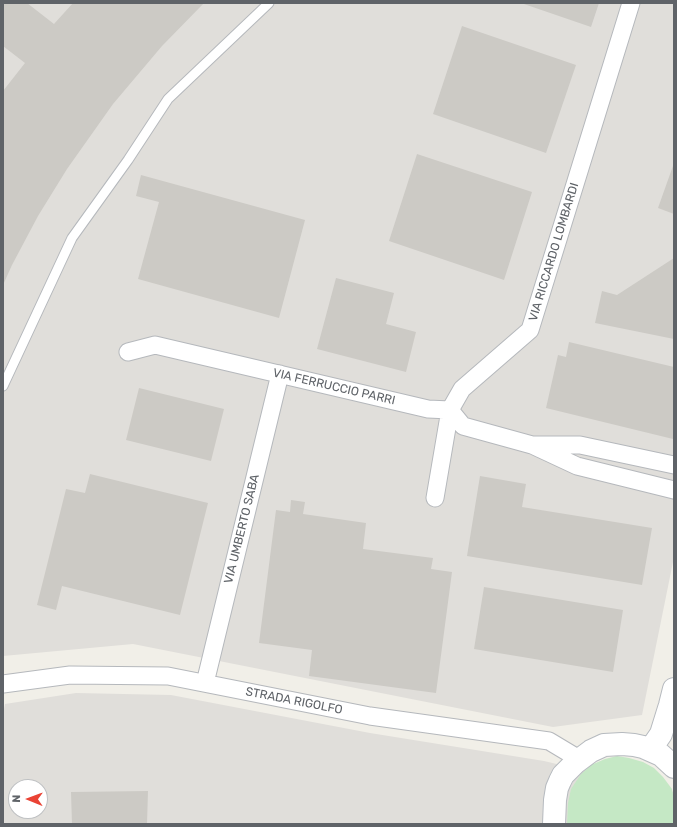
<!DOCTYPE html>
<style>
body{margin:0}
#map{position:relative;width:677px;height:827px;overflow:hidden;background:#f1efe8;font-family:Rubik,sans-serif}
canvas{display:block}
.frame{position:absolute;inset:0;border:4px solid #5f6368;pointer-events:none}
.north{position:absolute;left:8px;top:779px;width:40px;height:40px;box-sizing:border-box;background:#fff;border:1px solid #bfc1c3;border-radius:50%;rotate:271deg;font-size:11px;font-weight:700;line-height:16px;text-align:center;color:#5f6368}
.north::after{content:'';display:block;margin:auto;width:14px;height:18px;background:#ea4335;clip-path:polygon(50% 0,100% 100%,50% 72%,0 100%)}
</style>
<div id="map">
<canvas width="677" height="827"></canvas>
<div class="frame"></div>
<div class="north">N</div>
</div>
<script>
const ctx = document.querySelector('canvas').getContext('2d');
ctx.lineJoin = 'round';
function fill(path, color) {
  ctx.fillStyle = color;
  ctx.fill(path, 'evenodd');
}
function shape(rows) {
  const path = new Path2D();
  for (const r of rows) {
    path.moveTo(r[0], r[1]);
    for (let i = 2; i < r.length; i += 2) path.lineTo(r[i], r[i + 1]);
  }
  return path;
}
function strokePath(path, color, width, dash) {
  ctx.strokeStyle = color;
  ctx.lineWidth = width;
  ctx.lineCap = dash ? 'butt' : 'round';
  ctx.setLineDash(dash || []);
  ctx.stroke(path);
}
function label(font, color, halo, rows, align = 'center') {
  ctx.font = font + ' Rubik,sans-serif';
  ctx.lineWidth = 4;
  ctx.setLineDash([]);
  ctx.textBaseline = 'middle';
  ctx.strokeStyle = halo;
  ctx.fillStyle = color;
  for (const [text, x, y, turn = 0] of rows) {
    ctx.save();
    ctx.translate(x, y);
    ctx.rotate((+turn || 0) * Math.PI / 180);
    ctx.textAlign = isNaN(turn) ? turn : align;
    if (halo) ctx.strokeText(text, 0, 0);
    ctx.fillText(text, 0, 0);
    ctx.restore();
  }
}
const industrial = shape([
 [3,3,674,3,674,557,642,715,553,727,133,644,3,656],
 [76,693,171,695,370,733,544,761,674,792,674,824,3,824,3,714,5,704],
 [16,787,40,787,40,811,16,811]
]);
const green = shape([
 [617,756,629,758,643,762,654,768,663,777,672,789,674,799,674,824,567,824,568,803,571,789,581,774,591,765,605,759]
]);
const building = shape([
 [3,3,27,3,54,24,73,3,204,3,162,46,113,104,67,169,38,216,12,265,3,285,3,91,25,63,3,46],
 [521,3,599,3,591,27],
 [462,26,576,65,546,153,433,114],
 [417,154,532,192,504,280,389,241],
 [674,163,674,214,658,208],
 [141,175,305,220,279,318,138,279,159,202,136,196],
 [674,258,674,339,595,323,602,291,617,295],
 [336,278,394,293,386,324,416,332,406,372,317,349],
 [569,342,674,367,674,435,673,439,546,408,558,355,566,357],
 [139,388,224,409,211,461,126,440],
 [90,474,208,503,180,615,62,586,56,610,37,605,66,489,85,493],
 [480,476,526,484,522,507,652,528,642,585,467,556],
 [291,500,305,502,303,514,366,523,363,549,433,558,431,569,452,572,436,693,309,676,312,650,259,643,276,510,290,512],
 [484,587,623,610,613,672,474,649],
 [148,791,147,824,72,824,71,792]
]);
const lane = shape([
 [3,386,72,238,128,160,168,99,269,3]
]);
const street = shape([
 [128,352,155,345,428,409,450,410,463,426,532,445],
 [674,465,580,445,532,445,577,466,674,490],
 [435,498,450,410,462,389,530,330,631,3],
 [205,683,280,374],
 [3,684,70,675,168,676,370,716,549,741,579,759]
]);
const secondary = shape([
 [650,750,661,734,670,705,674,689],
 [554,824,555,800,557,788,560,781,563,775,575,763,591,751,604,745,622,744,634,745,643,747,661,755,674,767]
]);
const streetNames = [
 ["VIA RICCARDO LOMBARDI",554,252,-73],
 ["VIA FERRUCCIO PARRI",334,387,13],
 ["VIA UMBERTO SABA",242,529,-76],
 ["STRADA RIGOLFO",294,701,11]
];
fill(industrial, '#e0deda');
fill(green, '#c5e8c5');
fill(building, '#cccac5');
strokePath(lane, '#b5b8bc', 11);
strokePath(street, '#b5b8bc', 19);
strokePath(secondary, '#b6babf', 24);
strokePath(lane, '#fff', 9);
strokePath(street, '#fff', 17);
strokePath(secondary, '#fff', 22);
label('12px', '#5f6368', '#fff', streetNames);
</script>
